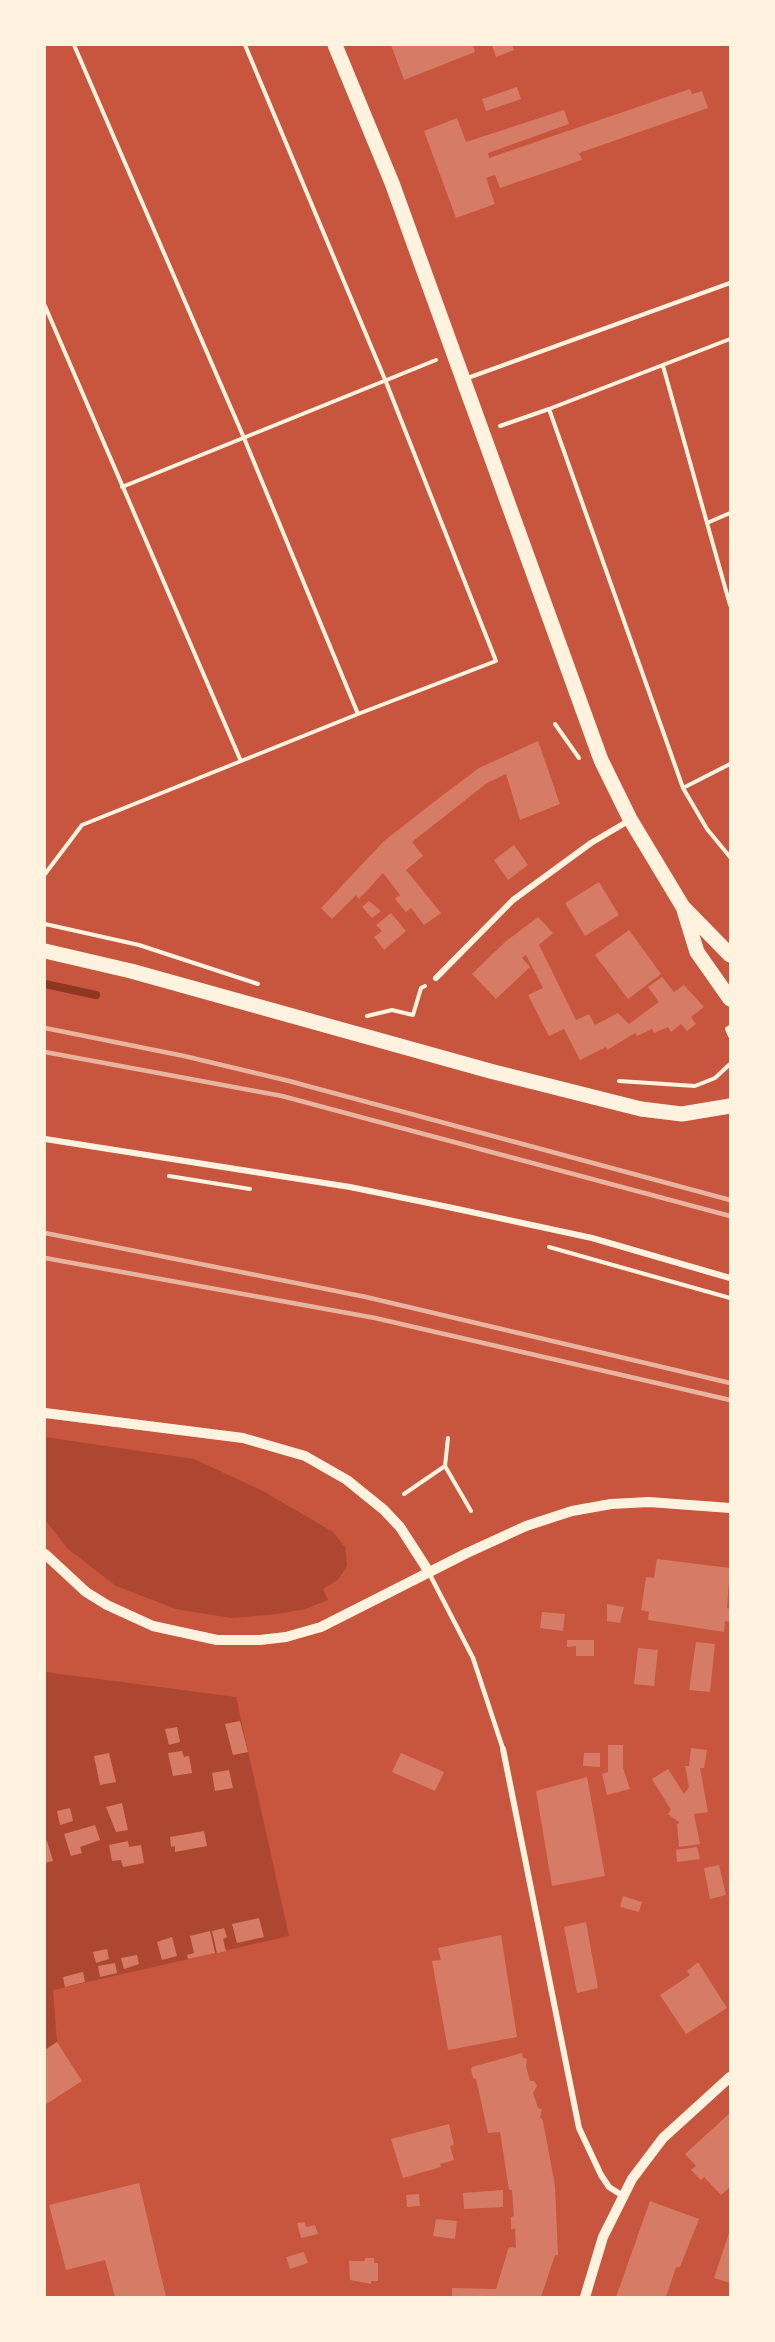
<!DOCTYPE html>
<style>
body{margin:0}
#map{position:relative;width:775px;height:2342px;overflow:hidden;background:#c8553d;font-family:"Fira Sans",sans-serif}
canvas{display:block}
.frame{position:absolute;inset:0;border:46px solid #fff3e0;pointer-events:none}
</style>
<div id="map">
<canvas width="775" height="2342"></canvas>
<div class="frame"></div>
</div>
<script>
const ctx = document.querySelector('canvas').getContext('2d');
ctx.lineJoin = 'round';
function fill(path, color) {
  ctx.fillStyle = color;
  ctx.fill(path, 'evenodd');
}
function shape(rows) {
  const path = new Path2D();
  for (const r of rows) {
    path.moveTo(r[0], r[1]);
    for (let i = 2; i < r.length; i += 2) path.lineTo(r[i], r[i + 1]);
  }
  return path;
}
function strokePath(path, color, width, dash) {
  ctx.strokeStyle = color;
  ctx.lineWidth = width;
  ctx.lineCap = dash ? 'butt' : 'round';
  ctx.setLineDash(dash || []);
  ctx.stroke(path);
}
const green = shape([
 [45,1437,194,1459,263,1491,333,1532,345,1547,347,1566,338,1580,323,1589,328,1600,305,1609,278,1614,231,1618,176,1609,116,1586,68,1549,45,1520],
 [45,1672,236,1697,289,1936,53,1990,57,2042,45,2050]
]);
const stream = shape([
 [45,984,96,995]
]);
const building = shape([
 [391,45,473,45,475,52,404,80],
 [492,45,512,45,514,50,496,57],
 [517,87,521,99,486,111,482,99],
 [690,89,692,94,702,91,708,108,579,153,582,160,500,188,495,175,486,178,495,204,456,218,424,131,457,118,466,142,564,110,569,124,488,153,489,158],
 [538,741,560,804,520,820,506,774,487,783,412,842,423,856,406,870,441,913,424,925,411,908,406,912,395,899,400,895,383,873,359,899,356,895,332,919,321,908,384,841,439,798,479,768],
 [514,845,528,865,508,880,494,860],
 [599,882,619,915,585,936,565,903],
 [369,901,381,911,372,918,362,907],
 [391,913,406,931,384,950,374,937,382,931,376,925],
 [538,917,553,933,539,945,576,1020,589,1014,595,1025,618,1013,629,1024,659,1002,648,987,662,977,674,992,684,985,704,1007,691,1017,696,1024,687,1031,681,1024,671,1032,668,1027,654,1033,652,1029,637,1036,635,1033,607,1050,606,1047,580,1060,564,1029,549,1036,528,995,543,988,526,955,522,958,530,967,496,999,472,974,505,942],
 [629,930,661,974,628,999,595,955],
 [657,1559,730,1568,727,1608,730,1609,730,1622,725,1621,724,1632,648,1620,649,1612,641,1610,646,1577,654,1578],
 [607,1604,624,1607,620,1623,607,1621],
 [542,1612,565,1614,563,1631,540,1628],
 [567,1640,594,1640,594,1656,576,1656,576,1646,567,1647],
 [696,1642,715,1644,710,1692,689,1690],
 [638,1648,658,1650,654,1686,634,1684],
 [240,1721,248,1752,233,1755,225,1724],
 [177,1727,180,1742,169,1745,165,1729],
 [608,1745,623,1745,623,1768,630,1789,607,1795,602,1774,608,1772],
 [691,1748,707,1750,704,1768,700,1768,708,1812,694,1814,700,1844,679,1847,677,1824,680,1823,668,1814,671,1810,652,1779,668,1769,684,1794,689,1787,685,1766,689,1766],
 [182,1751,184,1757,189,1756,192,1773,173,1776,168,1753],
 [109,1753,116,1782,100,1785,94,1756],
 [401,1753,444,1772,435,1791,392,1772],
 [584,1753,600,1753,600,1767,583,1766],
 [229,1770,233,1788,215,1791,212,1773],
 [587,1777,605,1876,552,1886,536,1791],
 [122,1803,128,1830,116,1832,106,1807],
 [70,1808,73,1821,60,1825,57,1811],
 [95,1825,100,1840,80,1847,82,1853,71,1856,64,1834],
 [204,1831,207,1846,175,1852,175,1846,171,1847,170,1837],
 [47,1841,53,1861,45,1863,45,1842],
 [128,1841,129,1847,141,1845,144,1863,123,1867,121,1860,112,1861,109,1845],
 [697,1847,700,1859,677,1862,676,1850],
 [719,1865,726,1895,710,1899,704,1868],
 [623,1896,642,1902,639,1912,620,1907],
 [259,1918,264,1937,237,1943,232,1924],
 [586,1922,598,1988,577,1993,564,1927],
 [224,1928,227,1937,223,1939,226,1951,217,1953,212,1931],
 [210,1931,215,1953,188,1959,187,1955,194,1953,190,1936],
 [501,1935,517,2037,448,2050,432,1961,441,1960,438,1948],
 [172,1937,177,1956,162,1960,157,1942],
 [107,1949,109,1959,96,1963,93,1952],
 [137,1955,139,1964,124,1969,121,1958],
 [698,1962,727,2008,686,2034,660,1995,690,1975,687,1971],
 [115,1963,117,1973,100,1977,98,1966],
 [83,1972,85,1982,65,1987,63,1977],
 [57,2042,82,2081,45,2105,45,2050],
 [522,2053,523,2058,527,2059,526,2066,530,2081,534,2081,537,2086,533,2093,538,2108,542,2109,540,2117,543,2121,555,2186,558,2255,555,2255,541,2297,452,2297,452,2288,496,2289,509,2247,516,2248,515,2229,511,2229,511,2217,514,2216,512,2190,509,2190,500,2132,488,2133,476,2079,473,2078,471,2070,472,2067],
 [730,2113,730,2187,721,2195,704,2177,701,2180,691,2170,696,2166,685,2154],
 [449,2124,454,2145,450,2146,454,2160,440,2164,441,2167,403,2178,391,2139],
 [139,2183,166,2297,115,2297,105,2260,66,2270,49,2205],
 [503,2190,503,2207,464,2209,463,2193],
 [419,2194,420,2206,407,2207,406,2195],
 [650,2201,699,2219,680,2267,676,2267,666,2297,616,2297],
 [436,2219,457,2221,455,2239,433,2236],
 [305,2222,306,2227,315,2225,318,2234,301,2238,297,2223],
 [730,2230,730,2283,714,2278],
 [304,2252,308,2263,290,2269,286,2257],
 [365,2258,374,2258,374,2263,378,2263,378,2281,371,2281,371,2284,350,2280,349,2261,365,2261]
]);
const path = shape([
 [74,45,244,438,358,714,496,661,386,382,245,45],
 [45,306,240,759],
 [730,339,549,409,683,788,707,829,730,857],
 [663,366,730,605],
 [500,426,549,409],
 [122,487,436,360],
 [707,523,730,513],
 [555,724,579,758],
 [683,788,730,764],
 [45,874,82,825,358,714],
 [45,924,139,945,258,984],
 [367,1016,392,1010,413,1015,421,988,425,986],
 [730,1027,727,1029,730,1036],
 [619,1081,695,1086,715,1078,730,1064],
 [169,1176,250,1189],
 [549,1247,730,1298],
 [448,1438,445,1466,471,1511],
 [404,1494,445,1466]
]);
const service = shape([
 [465,379,730,283],
 [429,1573,473,1658,503,1749]
]);
const minor = shape([
 [436,978,513,900,591,843,630,820],
 [45,1139,350,1187,448,1207,592,1238,730,1278],
 [503,1749,579,2128,601,2175,609,2187,623,2196]
]);
const tertiary = shape([
 [45,1413,243,1438,305,1456,347,1480,384,1510,400,1527,429,1572],
 [45,1554,86,1592,107,1605,153,1626,217,1640,260,1640,286,1637,321,1627,467,1553,526,1526,572,1511,611,1504,649,1502,730,1508],
 [585,2297,603,2237,632,2179,663,2138,730,2077]
]);
const primary = shape([
 [335,45,392,183,601,760,630,819,683,907,730,955],
 [684,910,697,952,730,999],
 [45,951,131,971,490,1071,641,1109,682,1114,730,1106]
]);
const rail = shape([
 [45,1028,184,1056,289,1081,730,1200],
 [45,1052,282,1096,730,1216],
 [45,1233,366,1297,730,1383],
 [45,1258,375,1318,730,1400]
]);
fill(green, '#ae4732');
strokePath(stream, '#8f3625', 8);
fill(building, '#d67c66');
strokePath(path, '#fff3e0', 4);
strokePath(service, '#fff3e0', 4.5);
strokePath(minor, '#fff3e0', 6);
strokePath(tertiary, '#fff3e0', 10);
strokePath(primary, '#fff3e0', 15);
strokePath(rail, '#e9b49f', 4.5);
</script>
